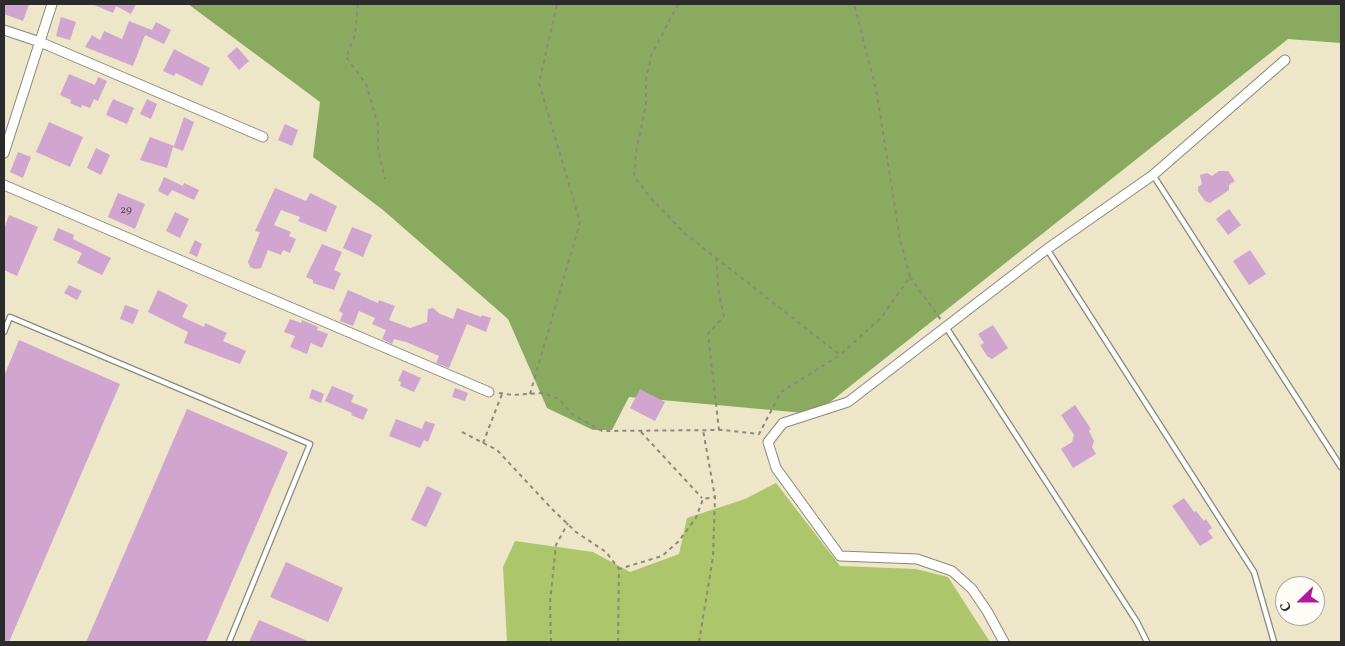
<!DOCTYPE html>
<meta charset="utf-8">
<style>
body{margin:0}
#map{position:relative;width:1345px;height:646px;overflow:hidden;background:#eee6c9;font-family:Vollkorn,serif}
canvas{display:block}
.frame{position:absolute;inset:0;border:5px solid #2b2b2b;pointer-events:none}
.north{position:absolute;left:1275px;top:576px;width:50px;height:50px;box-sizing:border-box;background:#fdfcf7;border:1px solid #a9a8a5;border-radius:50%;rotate:248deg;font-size:14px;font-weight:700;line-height:20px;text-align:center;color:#2b2b2b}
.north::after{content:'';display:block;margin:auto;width:18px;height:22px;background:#b5179e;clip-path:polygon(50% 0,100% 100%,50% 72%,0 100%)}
</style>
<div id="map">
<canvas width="1345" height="646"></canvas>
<div class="frame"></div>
<div class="north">С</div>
</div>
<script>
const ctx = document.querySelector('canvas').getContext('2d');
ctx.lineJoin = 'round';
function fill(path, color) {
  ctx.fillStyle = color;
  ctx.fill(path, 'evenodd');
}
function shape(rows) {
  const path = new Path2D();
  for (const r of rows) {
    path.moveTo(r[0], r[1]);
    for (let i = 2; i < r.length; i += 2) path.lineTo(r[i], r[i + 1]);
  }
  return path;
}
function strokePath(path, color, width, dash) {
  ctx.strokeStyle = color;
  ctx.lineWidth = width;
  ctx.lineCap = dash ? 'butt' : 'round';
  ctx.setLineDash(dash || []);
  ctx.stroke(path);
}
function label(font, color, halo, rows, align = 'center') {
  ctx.font = font + ' Vollkorn,serif';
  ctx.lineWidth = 5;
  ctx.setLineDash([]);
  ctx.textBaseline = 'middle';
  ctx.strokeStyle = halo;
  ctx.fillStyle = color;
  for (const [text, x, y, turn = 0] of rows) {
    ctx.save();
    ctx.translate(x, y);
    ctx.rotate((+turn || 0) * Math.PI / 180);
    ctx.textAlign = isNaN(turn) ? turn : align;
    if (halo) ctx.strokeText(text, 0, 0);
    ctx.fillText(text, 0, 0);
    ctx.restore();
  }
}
const green = shape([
 [776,483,840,566,916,569,948,577,990,642,507,642,503,567,515,541,593,552,630,572,679,554,687,518,745,499]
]);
const forest = shape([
 [188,4,1341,4,1341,43,1288,39,815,414,629,397,612,430,593,430,547,408,508,319,383,210,313,157,320,102]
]);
const building = shape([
 [4,4,29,4,23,21,4,14],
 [92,4,136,4,131,14,116,6,113,13],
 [61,17,76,22,70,40,56,36],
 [129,21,152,30,156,22,171,30,164,44,145,35,133,66,85,47,92,35,100,40,104,31,122,39],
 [237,47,249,61,239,70,227,56],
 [174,49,210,68,202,86,176,73,174,76,163,71],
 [69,74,95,85,98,77,107,81,98,101,94,99,90,108,82,105,81,108,70,103,71,100,60,95],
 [113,99,134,108,127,124,106,115],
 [147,99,157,104,151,119,140,114],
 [184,117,194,122,183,151,173,147,167,168,140,160,150,137,174,146],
 [49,122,83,137,70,167,36,152],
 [285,124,298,130,292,146,278,140],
 [96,148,110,155,101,175,87,168],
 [18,152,31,157,23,178,10,172],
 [1219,171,1228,171,1235,181,1229,185,1229,190,1210,203,1205,201,1198,191,1198,187,1202,184,1200,175,1207,173,1212,176],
 [164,177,183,186,184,183,199,190,194,200,172,190,168,196,158,191],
 [275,188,306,201,310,193,337,206,326,232,298,221,300,217,281,210,274,225,291,232,289,236,296,239,290,253,283,250,281,255,268,250,261,268,255,269,250,267,248,262,260,232,255,231],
 [118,193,145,204,135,229,108,217],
 [1229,209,1241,225,1228,235,1216,219],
 [175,212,189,219,180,238,166,231],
 [9,215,38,227,17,276,4,270,4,229],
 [352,227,372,235,363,257,343,248],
 [58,228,74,235,73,239,111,258,102,275,77,263,82,253,53,240],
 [195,240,202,244,197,257,189,253],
 [322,244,342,252,334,270,341,273,334,290,313,283,313,280,306,277],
 [1250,250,1266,274,1249,285,1233,261],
 [69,285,82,291,77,300,64,293],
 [158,290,188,305,182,317,204,327,205,323,227,333,223,341,246,351,240,364,184,343,188,332,148,312],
 [348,290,378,303,379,300,395,306,389,320,410,328,427,322,428,309,433,308,440,314,453,319,457,308,481,317,482,315,491,318,486,332,467,324,449,368,436,363,439,356,406,342,394,339,392,344,382,339,386,330,372,324,375,318,359,311,353,326,340,321,343,313,339,311],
 [125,305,139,310,133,324,120,319],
 [290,319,301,323,302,320,318,327,317,330,328,334,322,348,311,343,307,354,290,347,295,336,284,332],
 [993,325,1008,348,992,359,987,356,980,345,984,343,978,334],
 [19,340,120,384,9,642,4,642,4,376],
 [403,370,421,378,414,392,400,386,401,382,398,381],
 [332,386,354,395,351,402,368,409,363,420,351,415,352,413,325,401],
 [455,388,468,393,465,401,452,397],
 [312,389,324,394,321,403,309,398],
 [640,389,665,402,655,421,630,408],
 [1075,405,1091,429,1089,431,1094,441,1092,447,1096,454,1073,468,1061,449,1072,442,1074,435,1061,415],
 [187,409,288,452,206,642,86,642],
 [396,419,422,429,425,421,435,424,428,442,424,440,420,448,389,436],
 [427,486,442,493,426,527,411,520],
 [1184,498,1194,512,1196,511,1204,521,1206,519,1212,528,1208,531,1213,538,1200,546,1172,506],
 [286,562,343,588,328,622,270,597],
 [259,620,310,642,249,642]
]);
const path = shape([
 [358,4,355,35,346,57,366,84,378,125,378,149,385,179],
 [678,4,651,56,646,80,646,105,636,152,634,176,649,196,683,232,840,355],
 [716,258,719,294,724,316,708,334,719,430],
 [910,277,941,320],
 [499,393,513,395,543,393,559,399,572,414,602,431,723,430,759,434,781,392,840,355,881,318,910,277,900,239,876,89,854,4],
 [530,394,580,222,539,83,557,4],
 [462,432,497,450,553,510,576,532,606,552,619,569],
 [641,432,702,498],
 [483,443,502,394],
 [551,642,550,602,556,545,568,523],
 [618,642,619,569,662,556,678,542,696,518,703,499,715,497],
 [699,642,713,557,715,497,703,430]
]);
const service = shape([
 [1153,175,1341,467],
 [1047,249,1254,572,1274,642],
 [946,327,1137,622,1147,642],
 [4,332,10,317,310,444,229,642]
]);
const minor = shape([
 [4,30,40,42,263,137],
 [4,153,52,4],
 [4,185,489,392],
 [1004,642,987,611,972,589,952,571,917,559,840,556,776,468,768,442,783,423,848,402,1047,249,1153,175,1285,60]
]);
const numberNames = [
 ["29",126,211]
];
fill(green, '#adc66b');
fill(forest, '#8aab5f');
fill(building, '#d0a5d0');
strokePath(service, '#8c887a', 7);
strokePath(minor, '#8c887a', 11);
strokePath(path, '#8c887a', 2, [4, 4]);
strokePath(service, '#fff', 4.5);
strokePath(minor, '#fff', 9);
label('11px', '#544a54', null, numberNames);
</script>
